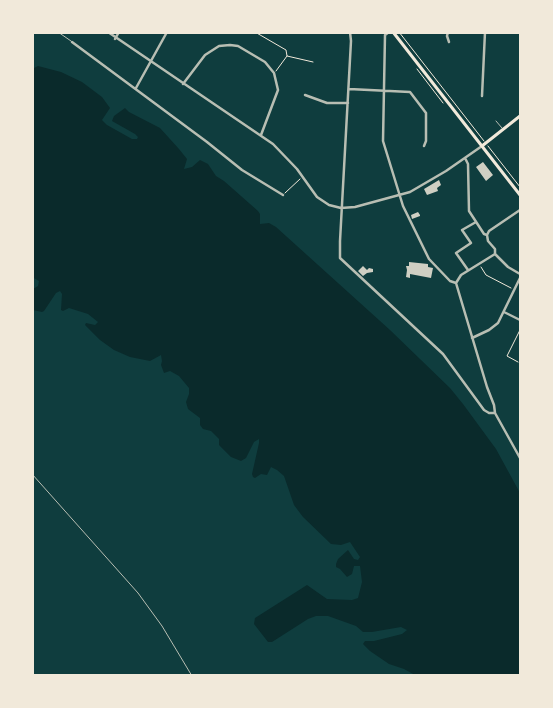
<!DOCTYPE html>
<style>
body{margin:0}
#map{position:relative;width:553px;height:708px;overflow:hidden;background:#0f3d3e;font-family:"IBM Plex Sans",sans-serif}
canvas{display:block}
.frame{position:absolute;inset:0;border:34px solid #f1e9da;pointer-events:none}
</style>
<div id="map">
<canvas width="553" height="708"></canvas>
<div class="frame"></div>
</div>
<script>
const ctx = document.querySelector('canvas').getContext('2d');
ctx.lineJoin = 'round';
function fill(path, color) {
  ctx.fillStyle = color;
  ctx.fill(path, 'evenodd');
}
function shape(rows) {
  const path = new Path2D();
  for (const r of rows) {
    path.moveTo(r[0], r[1]);
    for (let i = 2; i < r.length; i += 2) path.lineTo(r[i], r[i + 1]);
  }
  return path;
}
function strokePath(path, color, width, dash) {
  ctx.strokeStyle = color;
  ctx.lineWidth = width;
  ctx.lineCap = dash ? 'butt' : 'round';
  ctx.setLineDash(dash || []);
  ctx.stroke(path);
}
const water = shape([
 [38,66,61,72,82,82,102,97,110,108,102,120,107,125,132,139,137,139,138,137,135,134,112,121,114,116,125,108,129,112,160,128,179,149,187,159,184,169,192,167,200,160,208,164,216,176,224,181,258,211,260,214,260,224,269,223,276,227,390,330,450,388,463,404,496,449,520,493,520,675,415,675,404,669,389,664,370,651,363,644,365,641,374,641,402,634,407,630,401,627,372,632,363,632,356,626,328,616,316,616,308,619,272,642,268,642,254,624,255,618,307,585,327,599,352,600,358,598,362,582,360,566,354,566,352,574,347,577,340,569,336,567,336,564,338,559,348,550,354,559,358,560,360,557,350,542,341,545,331,544,303,517,294,505,284,476,277,470,271,467,267,475,261,474,255,478,253,477,252,474,259,443,259,439,254,442,246,458,241,461,231,457,219,445,219,439,211,431,203,429,200,425,200,418,188,409,186,402,189,394,189,388,179,376,170,371,164,373,161,365,162,361,161,355,150,361,130,357,114,350,100,340,85,325,86,323,95,325,98,322,88,314,69,308,63,311,61,310,62,294,60,291,56,293,44,311,42,312,33,310,33,289,38,286,39,281,32,277,32,69]
]);
const building = shape([
 [483,162,493,175,486,181,476,167],
 [439,180,441,185,437,188,438,191,427,195,424,189],
 [418,212,420,215,420,216,412,219,411,215],
 [409,262,428,264,428,267,433,268,431,278,410,274,410,278,406,277,407,270,406,266,409,266],
 [363,266,367,270,369,268,373,269,373,272,367,273,363,276,358,271]
]);
const path = shape([
 [255,32,286,50,287,56,313,62],
 [399,32,484,141],
 [417,69,443,103],
 [276,71,287,56],
 [488,146,520,187],
 [285,193,300,179],
 [481,267,486,275,511,288],
 [518,362,507,356,520,330]
]);
const service = shape([
 [58,32,71,41],
 [496,121,502,128],
 [32,474,138,593,162,626,192,676]
]);
const minor = shape([
 [108,32,273,144,297,169,317,197,329,205,341,208,355,207,410,192,446,171,482,146],
 [350,32,351,41,340,241,340,258,443,354,484,410,489,413,495,413,520,458],
 [389,32,385,35,383,141,403,206,429,259,450,281,456,283],
 [448,32,447,36,449,42],
 [115,39,119,32],
 [72,42,207,142,242,170,283,195],
 [183,84,205,55,219,46,230,45,238,46,265,62,274,73,278,90,261,135],
 [136,88,167,32],
 [349,89,410,92,426,113,426,141,424,146],
 [305,95,327,103,348,103],
 [482,96,485,32],
 [465,158,468,164,469,211,484,234,487,235,488,241,495,249,495,254,508,267,520,274],
 [487,235,489,231,520,210],
 [468,270,456,253,471,243,462,230,476,222],
 [456,283,487,387,494,405,495,413],
 [456,283,461,275,495,254],
 [504,312,520,320],
 [472,338,489,330,498,323,520,278]
]);
const secondary = shape([
 [393,32,520,195],
 [482,146,520,116]
]);
fill(water, '#0a2a2b');
fill(building, '#cfcfc3');
strokePath(path, '#f1e9da', 1);
strokePath(service, '#b8beb3', 1);
strokePath(minor, '#b8beb3', 2.5);
strokePath(secondary, '#f1e9da', 3);
</script>
